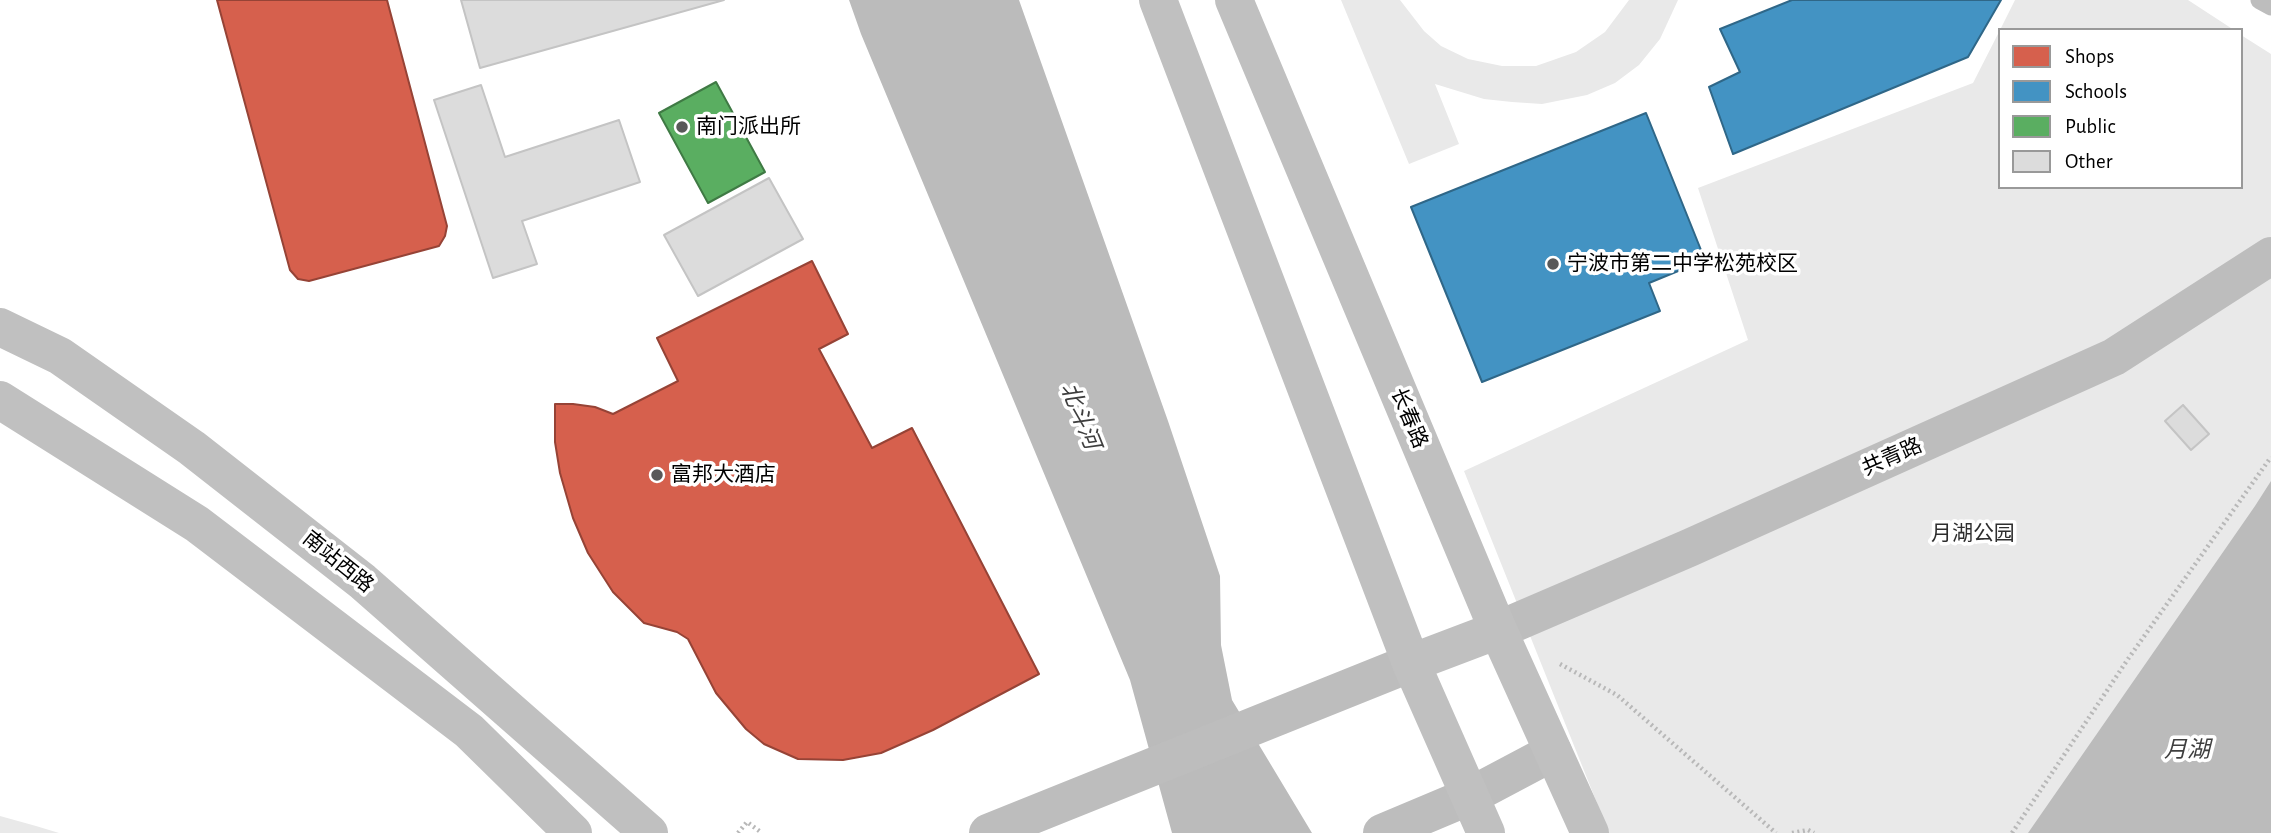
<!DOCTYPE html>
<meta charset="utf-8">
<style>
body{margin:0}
#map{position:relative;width:2271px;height:833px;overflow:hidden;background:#fff;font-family:"Alegreya Sans",sans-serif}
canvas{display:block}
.legend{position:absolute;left:1998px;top:28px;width:245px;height:161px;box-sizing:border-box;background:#fff;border:2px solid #999;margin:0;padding:9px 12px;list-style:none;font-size:21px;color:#000}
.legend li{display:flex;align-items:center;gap:14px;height:35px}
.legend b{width:35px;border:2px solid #999}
</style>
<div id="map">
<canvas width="2271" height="833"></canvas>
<ul class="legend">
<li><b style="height:19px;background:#d6604d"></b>Shops</li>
<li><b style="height:19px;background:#4393c3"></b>Schools</li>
<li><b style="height:19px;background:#5aae61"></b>Public</li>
<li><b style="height:19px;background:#dcdcdc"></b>Other</li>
</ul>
</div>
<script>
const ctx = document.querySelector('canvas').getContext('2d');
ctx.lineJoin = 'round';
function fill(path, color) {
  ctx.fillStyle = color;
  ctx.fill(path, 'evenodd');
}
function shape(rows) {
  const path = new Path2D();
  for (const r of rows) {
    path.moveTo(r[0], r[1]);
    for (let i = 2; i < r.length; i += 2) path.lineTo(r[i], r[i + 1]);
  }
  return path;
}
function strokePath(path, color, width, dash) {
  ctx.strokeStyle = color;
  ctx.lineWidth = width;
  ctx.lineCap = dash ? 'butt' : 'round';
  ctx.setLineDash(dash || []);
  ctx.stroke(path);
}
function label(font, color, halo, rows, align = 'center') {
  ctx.font = font + ' "Alegreya Sans","Noto Sans SC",sans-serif';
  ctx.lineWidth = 7;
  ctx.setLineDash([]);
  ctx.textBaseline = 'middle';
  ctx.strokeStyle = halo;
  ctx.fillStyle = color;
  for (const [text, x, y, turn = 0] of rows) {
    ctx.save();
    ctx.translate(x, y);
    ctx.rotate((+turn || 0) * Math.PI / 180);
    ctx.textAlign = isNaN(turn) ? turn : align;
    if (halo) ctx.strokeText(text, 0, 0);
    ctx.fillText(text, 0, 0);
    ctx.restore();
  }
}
const green = shape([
 [1341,0,1400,0,1424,31,1441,46,1468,59,1502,66,1536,66,1576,52,1605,32,1629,0,1678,0,1660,39,1639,65,1615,83,1587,95,1542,104,1512,102,1484,99,1435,84,1459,144,1409,164],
 [2015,0,2188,0,2234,30,2000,30],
 [2000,30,2000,187,2241,187,2241,35,2271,54,2271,833,1609,833,1464,471,1748,340,1698,188,1973,83],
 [0,816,36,826,59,833,0,833]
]);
const water = shape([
 [849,0,1019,0,1168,421,1220,576,1221,645,1232,700,1312,833,1172,833,1130,680,861,34],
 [2271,481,2271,833,2028,833,2255,506]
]);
const shops = shape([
 [217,0,387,0,447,226,445,236,439,246,309,281,298,279,290,270,217,0],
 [812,261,848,334,819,349,872,448,912,428,1039,674,933,730,881,753,843,760,798,759,764,744,746,729,716,693,688,639,677,632,644,623,613,592,588,553,573,518,560,473,555,442,555,404,573,404,595,407,613,414,678,381,657,338,812,261]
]);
const schools = shape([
 [1792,0,2001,0,1968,57,1733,154,1709,87,1740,72,1720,29,1792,0],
 [1646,113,1705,260,1649,283,1660,311,1482,382,1411,207,1646,113]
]);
const public = shape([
 [716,82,765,172,708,203,659,113,716,82]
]);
const building = shape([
 [461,0,724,0,480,68,461,0],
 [481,85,505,157,619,120,640,182,522,221,537,264,493,278,434,100,481,85],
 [769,178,803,239,698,296,664,235,769,178],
 [2183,405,2209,434,2191,450,2165,421,2183,405]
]);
const path = shape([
 [1560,664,1617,695,1776,833],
 [738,833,747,822,762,833],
 [1792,833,1808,830,1814,833],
 [2012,833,2128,659,2271,457]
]);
const service = shape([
 [2260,0,2271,6]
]);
const tertiary = shape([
 [1498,630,1689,548,2114,357,2271,256],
 [988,833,1411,663],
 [1382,833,1470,796,1553,752]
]);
const secondary = shape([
 [1158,0,1411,663,1486,833],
 [1234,0,1498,630,1590,833],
 [0,327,60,356,192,448,362,581,649,833],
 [0,400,197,524,469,731,573,833],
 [1411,663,1498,630]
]);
const markers = [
 [682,127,7,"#595959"],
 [1553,264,7,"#595959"],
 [657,475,7,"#595959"]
];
const poiNames = [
 ["南门派出所",696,127],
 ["宁波市第二中学松苑校区",1567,264],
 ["富邦大酒店",671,475]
];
const streetNames = [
 ["长春路",1409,418,67],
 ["共青路",1892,457,-24],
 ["南站西路",338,562,39]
];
const parkNames = [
 ["月湖公园",1973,534]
];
const waterNames = [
 ["北斗河",1080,416,68],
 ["月湖",2187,750]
];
fill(green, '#e9e9e9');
fill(water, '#bbb');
fill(shops, '#d6604d');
strokePath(shops, '#964336', 2);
fill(schools, '#4393c3');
strokePath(schools, '#2f6788', 2);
fill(public, '#5aae61');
strokePath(public, '#3f7a44', 2);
fill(building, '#dcdcdc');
strokePath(building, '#c4c4c4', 2);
strokePath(path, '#b8b8b8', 4.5, [2, 3.5]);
strokePath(service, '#bdbdbd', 19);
strokePath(tertiary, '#bdbdbd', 38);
strokePath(secondary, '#c0c0c0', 38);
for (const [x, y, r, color] of markers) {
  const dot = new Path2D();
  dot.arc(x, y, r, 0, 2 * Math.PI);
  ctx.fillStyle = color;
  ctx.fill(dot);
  strokePath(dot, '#fff', 2.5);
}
label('21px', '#000', '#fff', poiNames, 'left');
label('21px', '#000', '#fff', streetNames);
label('21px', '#2e2e2e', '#fff', parkNames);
label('italic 23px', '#3f3f3f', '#fff', waterNames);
</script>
